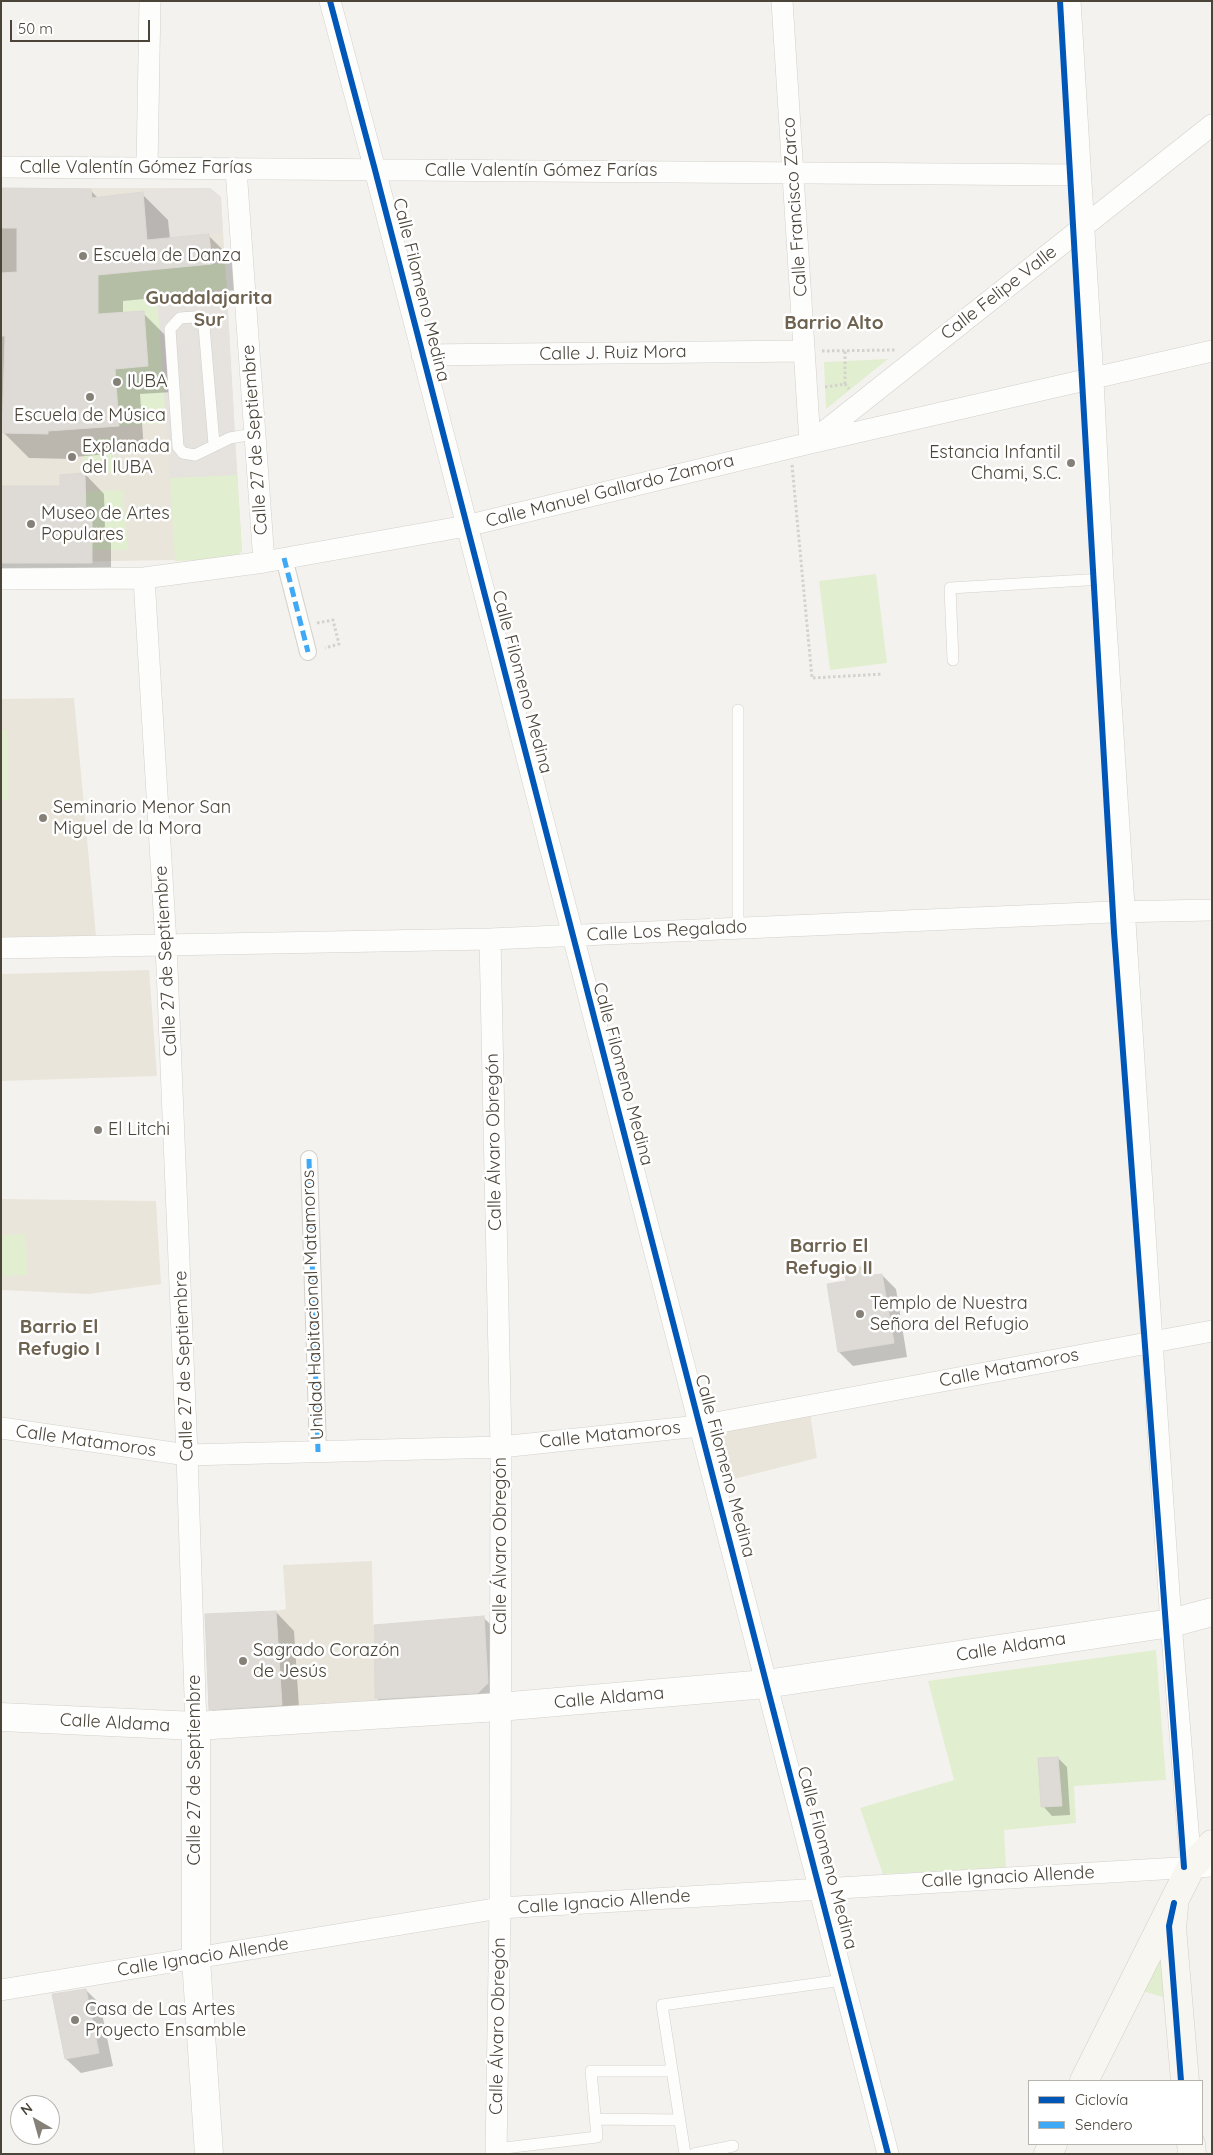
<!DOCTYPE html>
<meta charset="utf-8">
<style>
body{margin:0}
#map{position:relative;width:1213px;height:2155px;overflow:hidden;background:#f4f2ee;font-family:Quicksand,sans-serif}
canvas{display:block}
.frame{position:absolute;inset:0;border:2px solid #4b4439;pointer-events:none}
.legend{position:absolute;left:1028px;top:2080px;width:175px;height:65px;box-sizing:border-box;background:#fff;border:1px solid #b7b4b0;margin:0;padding:6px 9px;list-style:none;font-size:15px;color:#4b4439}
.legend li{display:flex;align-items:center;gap:10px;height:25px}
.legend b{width:25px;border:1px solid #b7b4b0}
.north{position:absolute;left:10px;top:2095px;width:50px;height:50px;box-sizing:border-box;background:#fff;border:1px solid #b7b4b0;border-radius:50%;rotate:322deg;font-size:14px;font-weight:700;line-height:20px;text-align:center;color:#4b4439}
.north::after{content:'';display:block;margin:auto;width:18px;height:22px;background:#868178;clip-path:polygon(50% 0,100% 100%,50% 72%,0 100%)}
.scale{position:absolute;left:10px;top:20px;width:140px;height:22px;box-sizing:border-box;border:2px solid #4b4439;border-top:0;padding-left:6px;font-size:15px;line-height:18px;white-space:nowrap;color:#4b4439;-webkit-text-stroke:4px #fff;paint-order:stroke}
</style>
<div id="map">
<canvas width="1213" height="2155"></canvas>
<div class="frame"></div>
<ul class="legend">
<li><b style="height:6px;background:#0057b8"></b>Ciclovía</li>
<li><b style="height:6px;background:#3fa9f5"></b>Sendero</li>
</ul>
<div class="north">N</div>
<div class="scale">50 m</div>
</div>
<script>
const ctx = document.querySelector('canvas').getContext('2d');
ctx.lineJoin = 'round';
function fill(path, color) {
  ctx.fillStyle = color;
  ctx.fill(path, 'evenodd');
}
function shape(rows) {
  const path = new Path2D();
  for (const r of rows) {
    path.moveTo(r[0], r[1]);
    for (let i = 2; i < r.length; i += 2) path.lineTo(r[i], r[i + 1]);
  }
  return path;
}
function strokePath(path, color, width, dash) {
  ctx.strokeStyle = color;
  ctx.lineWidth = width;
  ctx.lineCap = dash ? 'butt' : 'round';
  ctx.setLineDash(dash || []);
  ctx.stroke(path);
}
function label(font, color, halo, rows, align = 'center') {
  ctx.font = font + ' Quicksand,sans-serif';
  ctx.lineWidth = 5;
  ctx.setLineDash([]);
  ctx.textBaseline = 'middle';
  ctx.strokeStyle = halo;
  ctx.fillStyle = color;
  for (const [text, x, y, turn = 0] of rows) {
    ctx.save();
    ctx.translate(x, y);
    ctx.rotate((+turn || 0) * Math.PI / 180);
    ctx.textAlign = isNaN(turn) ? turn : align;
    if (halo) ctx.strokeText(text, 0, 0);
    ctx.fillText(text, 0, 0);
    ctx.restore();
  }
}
const education = shape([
 [1,188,210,188,221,197,242,551,234,559,1,563],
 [74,698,96,936,1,937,1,699],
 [149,970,157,1076,1,1081,1,974],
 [1,1199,156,1201,161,1284,89,1294,1,1290],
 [810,1413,817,1458,730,1480,717,1431],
 [372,1561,375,1701,282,1708,276,1611,286,1609,283,1565]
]);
const green = shape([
 [225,263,227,290,157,293,166,423,119,426,115,369,148,366,144,312,98,314,98,275],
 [888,359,826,409,824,362],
 [112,438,114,471,85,473,84,440],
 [237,475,242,551,234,559,175,561,170,478],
 [123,490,128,550,92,550,92,515,86,515,85,492],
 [876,574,887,663,830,670,819,581],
 [1,730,7,730,7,800,1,800],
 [26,1234,27,1275,1,1276,1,1235],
 [1156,1650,1166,1780,1074,1786,1076,1823,1004,1830,1006,1868,883,1874,860,1808,954,1780,928,1681],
 [1166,1927,1170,1999,1139,1990]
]);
const parking = shape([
 [210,188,221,197,223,233,147,240,142,189],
 [227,290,237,475,170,478,157,293]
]);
const shadow = shape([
 [1,190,90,190,98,198,142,194,168,220,170,239,208,235,234,261,237,290,123,301,123,314,143,313,169,339,173,392,140,394,144,451,74,457,74,459,29,458,3,432,4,414,1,412],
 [85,474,104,494,105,530,111,535,111,582,1,582,1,487,61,487],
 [864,1268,873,1276,882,1275,896,1289,907,1357,853,1366,839,1352,847,1282],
 [276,1612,294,1631,300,1723,230,1728,211,1709],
 [483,1617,502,1636,506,1702,395,1717,377,1699],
 [1058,1758,1067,1767,1070,1815,1052,1816,1043,1806],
 [86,1990,100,2004,113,2066,81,2073,66,2059,54,1995]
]);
const building = shape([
 [1,188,91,189,92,198,143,192,147,240,209,234,212,264,98,275,98,314,144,311,148,366,115,369,119,426,48,431,48,434,2,433,5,336,1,336,1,273,17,272,17,228,1,228,1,188],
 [85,473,86,515,92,515,92,563,1,563,1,486,60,486,60,475,85,473],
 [865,1266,866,1276,882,1274,894,1343,838,1352,827,1284,846,1281,844,1270,865,1266],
 [276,1611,282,1705,209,1710,205,1614,276,1611],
 [484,1616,488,1683,478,1693,375,1699,374,1625,484,1616],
 [1058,1757,1062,1806,1041,1807,1038,1758,1058,1757],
 [86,1989,99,2053,65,2059,52,1994,86,1989]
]);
const path = shape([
 [822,351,896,350],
 [845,384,845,351],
 [825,387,845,384,849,389],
 [792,465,812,678,883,674],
 [317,623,333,620,339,644,325,648]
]);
const service = shape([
 [214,444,204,326,201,321,194,317,180,318,170,329,178,447,183,453,195,455,230,438,253,434],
 [953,660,950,588,1103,579],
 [738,927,738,710],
 [595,2119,680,2120],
 [496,2149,597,2137,591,2071,672,2071],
 [685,2154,662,2005,843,1980],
 [694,2154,733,2146]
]);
const pedestrian = shape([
 [284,558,308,652],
 [309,1159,318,1452]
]);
const minor = shape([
 [330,1,375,170,888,2154],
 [782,1,810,443],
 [1070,1,1093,380,1103,579,1152,1342,1171,1623,1191,1867],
 [1,167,1080,175],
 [147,168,150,1],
 [236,169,264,562],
 [422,355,804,351],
 [815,439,1212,125],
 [144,578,166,944,187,1455,196,1726],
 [1,579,144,578,264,562,466,526,810,443,1212,351],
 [490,939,501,1447,500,1908,496,2154],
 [1,948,490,939,1112,912,1212,910],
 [1,1428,187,1455,501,1447,699,1426,1212,1331],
 [1,1990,500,1908,1212,1866]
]);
const tertiary = shape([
 [1,1717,196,1726,499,1707,766,1684,1171,1623,1212,1612],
 [196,1726,196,1959,209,2154]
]);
const secondary = shape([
 [1174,1907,1172,1928,1185,2081],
 [1084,2081,1191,1867,1212,1844],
 [1191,2144,1192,2154],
 [1048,2154,1053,2144]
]);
const quiet = shape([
 [284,558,308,652],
 [309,1159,318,1452]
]);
const cycleway = shape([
 [330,1,375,170,888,2154],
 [1060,1,1114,932,1184,1867],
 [1174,1903,1169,1926,1181,2081]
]);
const markers = [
 [83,256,5,"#868178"],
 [117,382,5,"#868178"],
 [90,397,5,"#868178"],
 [72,457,5,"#868178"],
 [1071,463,5,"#868178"],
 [31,524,5,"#868178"],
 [43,818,5,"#868178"],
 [98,1130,5,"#868178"],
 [860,1314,5,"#868178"],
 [243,1661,5,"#868178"],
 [75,2020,5,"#868178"]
];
const streetNames = [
 ["Calle Valentín Gómez Farías",136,168],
 ["Calle Valentín Gómez Farías",541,171],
 ["Calle Francisco Zarco",795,207,-94],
 ["Calle Filomeno Medina",421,290,76],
 ["Calle Felipe Valle",999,293,-38],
 ["Calle J. Ruiz Mora",613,353,-1],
 ["Calle 27 de Septiembre",255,440,-94],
 ["Calle Manuel Gallardo Zamora",610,491,-14],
 ["Calle Filomeno Medina",522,682,75],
 ["Calle Los Regalado",667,931,-3],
 ["Calle 27 de Septiembre",166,961,-93],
 ["Calle Filomeno Medina",623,1074,75],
 ["Calle Álvaro Obregón",494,1142,-91],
 ["Unidad Habitacional Matamoros",313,1305,-92],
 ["Calle 27 de Septiembre",184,1366,-92],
 ["Calle Matamoros",1009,1368,-11],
 ["Calle Matamoros",610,1435,-6],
 ["Calle Matamoros",86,1441,8],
 ["Calle Filomeno Medina",725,1466,75],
 ["Calle Álvaro Obregón",501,1546,-90],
 ["Calle Aldama",1011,1647,-9],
 ["Calle Aldama",609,1698,-5],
 ["Calle Aldama",115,1723,3],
 ["Calle 27 de Septiembre",195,1770,-90],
 ["Calle Filomeno Medina",827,1858,75],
 ["Calle Ignacio Allende",1008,1877,-3],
 ["Calle Ignacio Allende",604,1902,-4],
 ["Calle Ignacio Allende",203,1957,-9],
 ["Calle Álvaro Obregón",498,2026,-89]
];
const poiNames = [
 ["Escuela de Danza",93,256],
 ["IUBA",127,382],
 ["Escuela de Música",90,416,"center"],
 ["Explanada",82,447],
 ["del IUBA",82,468],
 ["Estancia Infantil",1061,453,"right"],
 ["Chami, S.C.",1061,474,"right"],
 ["Museo de Artes",41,514],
 ["Populares",41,535],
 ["Seminario Menor San",53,808],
 ["Miguel de la Mora",53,829],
 ["El Litchi",108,1130],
 ["Templo de Nuestra",870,1304],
 ["Señora del Refugio",870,1325],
 ["Sagrado Corazón",253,1651],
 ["de Jesús",253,1672],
 ["Casa de Las Artes",85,2010],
 ["Proyecto Ensamble",85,2031]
];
const neighbourhoodNames = [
 ["Guadalajarita",209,298],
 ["Sur",209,320],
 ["Barrio Alto",834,323],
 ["Barrio El",829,1246],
 ["Refugio II",829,1268],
 ["Barrio El",59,1327],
 ["Refugio I",59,1349]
];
fill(education, '#eae5da');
fill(green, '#e1eecf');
fill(parking, '#e6e3df');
fill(shadow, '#0003');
fill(building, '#dedbd6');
strokePath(building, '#dcd9d4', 1);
strokePath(service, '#d2d0cb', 12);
strokePath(pedestrian, '#d2d0cb', 18);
strokePath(minor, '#d2d0cb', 22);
strokePath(tertiary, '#d2d0cb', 29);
strokePath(secondary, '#d3cfc5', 29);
strokePath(path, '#d3d2cc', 3, [2.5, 2.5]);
strokePath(service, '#fdfdfc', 11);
strokePath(pedestrian, '#fdfdfc', 16);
strokePath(minor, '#fdfdfc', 21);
strokePath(tertiary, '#fdfdfc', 28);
strokePath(secondary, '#f7f6f1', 28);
strokePath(quiet, '#3fa9f5', 5, [10, 5]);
strokePath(cycleway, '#0057b8', 6);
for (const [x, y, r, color] of markers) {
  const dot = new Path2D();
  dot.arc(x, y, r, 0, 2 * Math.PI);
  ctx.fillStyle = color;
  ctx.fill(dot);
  strokePath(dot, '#fff', 2);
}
label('18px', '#4b4439', '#fff', streetNames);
label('18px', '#4b4439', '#fff', poiNames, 'left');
label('bold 19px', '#6e6250', '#fff', neighbourhoodNames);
</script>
